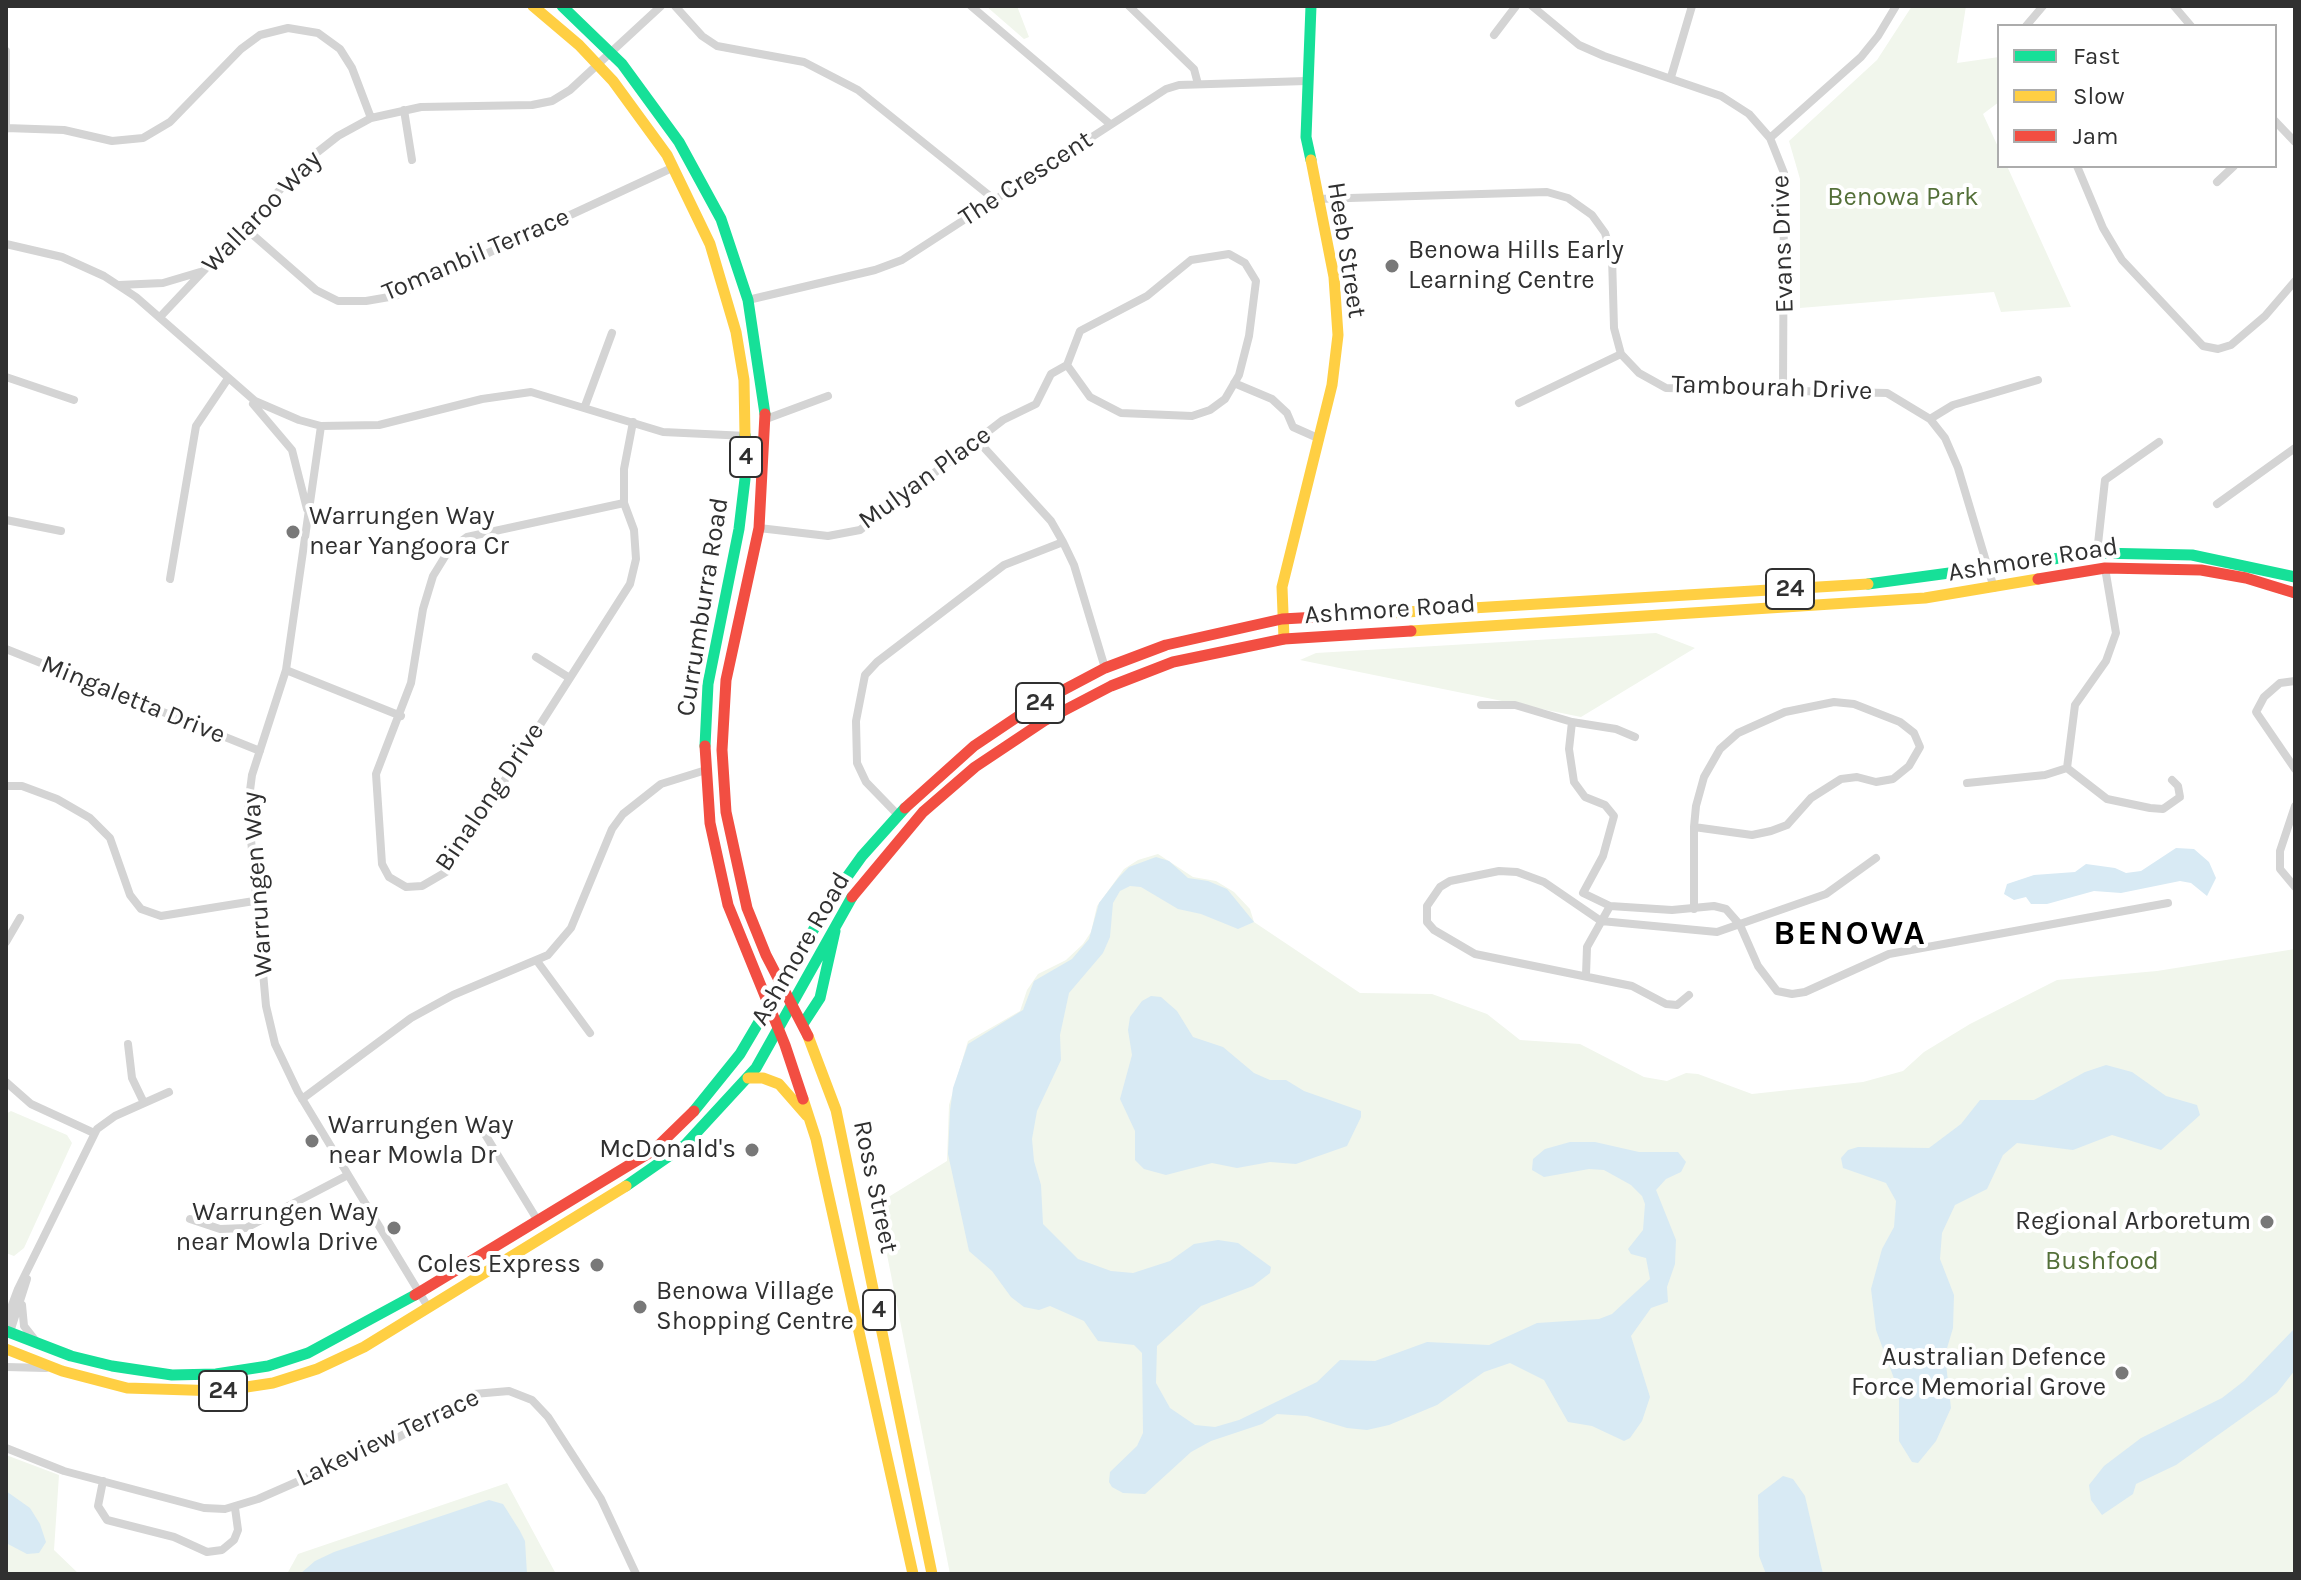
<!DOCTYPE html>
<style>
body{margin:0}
#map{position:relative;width:2301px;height:1580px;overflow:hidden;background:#fff;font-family:Karla,sans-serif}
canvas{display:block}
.frame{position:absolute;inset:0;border:8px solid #303030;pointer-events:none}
.legend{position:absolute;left:1997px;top:24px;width:280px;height:144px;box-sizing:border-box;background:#fff;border:2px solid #acacac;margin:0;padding:10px 14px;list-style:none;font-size:24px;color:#303030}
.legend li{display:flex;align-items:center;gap:16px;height:40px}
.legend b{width:40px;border:2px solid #acacac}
</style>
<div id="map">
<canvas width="2301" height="1580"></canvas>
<div class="frame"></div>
<ul class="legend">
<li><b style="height:10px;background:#16e098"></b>Fast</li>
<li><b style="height:10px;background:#ffcf43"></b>Slow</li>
<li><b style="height:10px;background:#f24e42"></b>Jam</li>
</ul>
</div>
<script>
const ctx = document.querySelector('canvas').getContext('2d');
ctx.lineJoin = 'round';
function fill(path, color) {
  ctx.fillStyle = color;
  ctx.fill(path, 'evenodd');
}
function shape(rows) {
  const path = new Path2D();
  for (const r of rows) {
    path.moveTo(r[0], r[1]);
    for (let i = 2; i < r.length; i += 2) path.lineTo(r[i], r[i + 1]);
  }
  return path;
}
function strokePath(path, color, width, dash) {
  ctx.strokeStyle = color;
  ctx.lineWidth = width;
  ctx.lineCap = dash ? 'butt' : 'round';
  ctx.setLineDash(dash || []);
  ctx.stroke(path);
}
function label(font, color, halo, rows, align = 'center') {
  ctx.font = font + ' Karla,sans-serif';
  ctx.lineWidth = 8;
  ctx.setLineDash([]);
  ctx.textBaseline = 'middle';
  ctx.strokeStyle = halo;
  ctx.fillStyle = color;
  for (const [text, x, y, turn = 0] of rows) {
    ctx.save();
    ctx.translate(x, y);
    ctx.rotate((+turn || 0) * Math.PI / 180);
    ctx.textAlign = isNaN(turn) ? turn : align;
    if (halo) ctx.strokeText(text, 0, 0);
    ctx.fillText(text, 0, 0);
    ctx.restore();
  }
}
const green = shape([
 [986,6,1017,6,1029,37,1024,39],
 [1912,6,1966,6,1957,63,1999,57,1999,102,1983,114,1999,149,1999,166,2007,166,2071,307,2001,312,1994,292,1800,308,1800,179,1789,141,1877,60],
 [1656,633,1695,648,1581,717,1300,660,1316,653],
 [1158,854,1193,877,1216,881,1234,892,1250,909,1254,922,1360,993,1432,994,1487,1014,1520,1040,1580,1044,1644,1077,1667,1081,1686,1073,1698,1074,1752,1094,1863,1082,1903,1071,1924,1052,1970,1024,2057,980,2157,971,2295,949,2295,1574,950,1574,877,1204,947,1161,949,1105,968,1041,1020,1011,1027,990,1038,974,1066,960,1083,944,1091,932,1097,906,1124,869,1138,860],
 [11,1111,67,1135,72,1143,24,1248,14,1256,6,1253,6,1114],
 [6,1455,59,1475,54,1550,79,1574,6,1574],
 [507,1483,556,1574,287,1574,298,1554]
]);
const water = shape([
 [2176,848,2194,849,2209,862,2216,878,2207,896,2191,883,2180,881,2121,893,2094,891,2047,904,2031,904,2026,897,2014,900,2004,894,2007,884,2034,875,2075,872,2086,864,2115,868,2126,873,2141,871],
 [1156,857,1169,861,1188,878,1208,881,1227,889,1254,922,1238,929,1201,914,1178,909,1141,887,1130,886,1120,891,1113,903,1110,937,1103,953,1069,993,1060,1035,1061,1060,1037,1111,1032,1139,1034,1161,1041,1185,1043,1224,1078,1259,1111,1271,1133,1273,1170,1261,1194,1244,1218,1240,1238,1243,1271,1267,1270,1273,1253,1286,1201,1306,1157,1346,1156,1383,1170,1408,1195,1425,1215,1427,1239,1420,1317,1382,1340,1360,1375,1361,1427,1342,1489,1345,1537,1323,1599,1319,1612,1314,1650,1279,1646,1258,1631,1254,1628,1249,1643,1230,1645,1204,1642,1196,1631,1185,1604,1170,1589,1169,1544,1177,1532,1170,1533,1159,1545,1149,1570,1142,1595,1142,1639,1152,1678,1152,1686,1162,1681,1172,1666,1179,1656,1190,1676,1240,1675,1264,1667,1287,1668,1302,1651,1308,1631,1336,1650,1397,1642,1421,1630,1438,1624,1441,1592,1426,1568,1422,1544,1380,1510,1363,1484,1372,1437,1405,1389,1425,1367,1430,1347,1428,1307,1416,1277,1414,1262,1424,1211,1441,1191,1452,1145,1494,1123,1493,1112,1487,1109,1482,1110,1472,1137,1446,1143,1433,1142,1353,1134,1345,1098,1341,1084,1321,1050,1306,1039,1310,1024,1307,1011,1297,992,1271,969,1251,948,1154,950,1111,953,1088,968,1044,1023,1010,1034,981,1072,959,1089,939,1099,903,1119,877,1129,867],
 [1151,996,1161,997,1177,1011,1193,1037,1223,1047,1254,1073,1270,1080,1286,1080,1304,1091,1361,1111,1361,1117,1347,1146,1296,1164,1270,1162,1237,1168,1212,1163,1166,1175,1144,1169,1135,1160,1135,1131,1120,1099,1132,1055,1128,1030,1130,1017,1142,1001],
 [2106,1065,2132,1072,2166,1096,2197,1105,2200,1115,2161,1150,2112,1135,2073,1150,2017,1143,2003,1155,1987,1189,1955,1205,1942,1233,1940,1259,1954,1295,1953,1328,1945,1355,1951,1408,1936,1441,1918,1463,1912,1462,1899,1441,1899,1392,1876,1330,1871,1289,1882,1249,1894,1227,1896,1201,1886,1183,1843,1168,1841,1158,1848,1150,1858,1147,1929,1148,1961,1124,1980,1100,2034,1100,2085,1072],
 [2295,1328,2295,1370,2277,1393,2176,1465,2136,1484,2133,1494,2102,1515,2091,1500,2089,1485,2104,1466,2141,1438,2222,1398,2244,1381],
 [1783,1476,1793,1479,1805,1496,1823,1574,1766,1574,1759,1556,1758,1495],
 [6,1491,30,1508,40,1524,46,1542,39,1553,27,1554,6,1543],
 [489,1500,503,1504,520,1531,525,1541,527,1574,300,1574,315,1561,334,1552]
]);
const street = shape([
 [675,6,702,36,717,46,804,62,858,90,995,200],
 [971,6,1110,124],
 [1129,6,1194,69,1198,84],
 [1532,6,1579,45,1604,56,1721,96,1749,114,1770,138,1784,173,1783,389],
 [2174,6,2191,26],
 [2026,26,2043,6],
 [1494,35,1516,6],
 [6,51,6,129],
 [1671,77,1692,6],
 [404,110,412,160],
 [2275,121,2295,142],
 [6,128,64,130,112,141,143,138,170,122,241,49,260,35,288,28,318,33,340,49,352,68,371,118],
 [1770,138,1861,57,1878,36,1896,6],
 [2077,166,2103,228,2122,260,2203,346,2218,349,2231,345,2265,316,2295,281],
 [2217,182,2234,166],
 [1317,199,1547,192,1568,198,1592,215,1605,233,1612,256,1614,328,1621,354,1639,373,1666,388,1887,393,1930,419,1945,438,1958,468,1994,588],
 [245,228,316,290,338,301,366,301,395,296,674,167],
 [6,244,62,257,104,276,136,297,255,401,299,420,321,426,379,425,482,399,531,392,663,432,747,436],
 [119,285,163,283,200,272],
 [748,300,875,270,902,260,1166,89,1179,85,1306,81],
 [160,317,310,158,338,136,371,118,421,107,532,105,552,101,570,90,661,6],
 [6,377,74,400],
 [1234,383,1272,399,1287,413,1293,427,1320,439],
 [1519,403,1621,354],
 [253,404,292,450,307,509],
 [585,406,612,333],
 [766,419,828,396],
 [1930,419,1953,405,2038,380],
 [321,426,286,670,252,775,248,806,266,1006,275,1044,298,1092,428,1307],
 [978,441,1051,521,1063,542,1074,565,1105,668],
 [624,503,634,530,636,559,630,584,446,872,422,886,406,887,389,877,382,864,376,774,411,683,423,609,433,576,449,550,467,537,624,503,624,469,633,422],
 [2217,504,2295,448],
 [6,520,61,531],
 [759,528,828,536,860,530,1003,420,1036,404,1051,374,1067,365,1080,331,1147,296,1191,260,1229,254,1245,263,1256,281,1249,336,1239,375,1225,399,1210,410,1192,416,1121,413,1090,397,1067,365],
 [2097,553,2105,480,2159,442],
 [170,579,196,426,227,380],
 [6,649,260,751],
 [536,657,568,677],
 [286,670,401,716],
 [2295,681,2280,683,2264,697,2256,712,2295,769],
 [1481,705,1515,705,1572,722,1616,729,1635,737],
 [1572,722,1569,749,1574,782,1585,797,1605,805,1614,816,1603,856,1583,893,1610,906,1672,910,1714,906,1726,909,1740,925,1758,966,1777,991,1792,994,1805,992,1889,954,2168,903],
 [2067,768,2075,705,2106,661,2116,633,2105,568],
 [2067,768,2107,799,2150,808,2163,809,2180,797,2178,786,2172,780],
 [1967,783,2045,775,2067,768],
 [6,786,22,786,57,799,90,818,110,838,130,895,141,909,161,916,254,901],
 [2295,806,2280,851,2280,869,2295,887],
 [898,815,866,782,857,763,856,721,865,675,877,662,1004,565,1063,542],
 [1694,909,1694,827,1696,806,1704,777,1720,749,1738,733,1785,712,1834,702,1854,704,1900,722,1914,733,1920,747,1909,766,1893,779,1876,782,1857,777,1841,779,1811,798,1787,825,1771,831,1752,835,1694,827],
 [6,942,20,918],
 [537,961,590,1033],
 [1586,975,1587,947,1610,906],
 [1689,995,1677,1005,1666,1004,1632,986,1475,954,1434,930,1427,922,1427,906,1440,887,1450,881,1499,871,1517,872,1544,882,1601,921,1717,932,1826,894,1876,858],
 [128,1044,132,1078,144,1103],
 [6,1082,31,1104,94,1133],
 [302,1099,411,1018,453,995,548,955,571,928,612,829,623,814,661,784,706,770],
 [483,1131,538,1221],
 [190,1219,220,1229,246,1228,348,1175],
 [22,1305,24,1326,35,1340],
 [6,1321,18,1289,97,1129,115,1116,169,1092],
 [10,1332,27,1279],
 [6,1367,46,1368],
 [6,1448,64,1471,204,1508,225,1509,258,1499,399,1437,474,1394,509,1391,532,1400,548,1417,601,1499,636,1574],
 [103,1481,98,1506,107,1520,174,1537,207,1552,222,1550,234,1540,238,1530,235,1508]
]);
const fast = shape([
 [562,6,622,64,679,142,721,219,748,300,765,414],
 [1311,160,1306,137,1311,6],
 [1868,584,2097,553,2192,555,2295,577],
 [705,746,708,684,739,529,745,479,745,435],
 [803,1024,820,998,835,931],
 [694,1111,740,1054,834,895,862,856,905,808],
 [626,1186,685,1145,756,1068,852,897],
 [6,1331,71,1356,112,1366,172,1375,216,1374,268,1366,308,1353,415,1295]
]);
const slow = shape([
 [533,6,579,45,613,81,667,155,710,244,736,332,744,380,745,435],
 [1390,613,1868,584],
 [1411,631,1925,598,2038,579],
 [1284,639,1282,587,1332,385,1338,335,1334,277,1311,160],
 [808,1036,836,1110,932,1574],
 [748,1078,763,1078,779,1084,807,1116],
 [803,1099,816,1139,913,1574],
 [6,1349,62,1371,127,1388,220,1391,273,1383,317,1369,364,1347,626,1186]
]);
const jam = shape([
 [765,414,759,528,726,680,722,750,726,812,747,908,766,955,808,1036],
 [2038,579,2105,568,2201,570,2246,578,2295,593],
 [705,746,710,823,728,905,785,1045,803,1099],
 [905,808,974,746,1035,705,1105,668,1166,645,1282,619,1390,613],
 [852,897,923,812,975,767,1044,721,1111,686,1173,662,1284,639,1411,631],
 [415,1295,654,1150,694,1111]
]);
const markers = [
 [1392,266,8,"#787878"],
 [293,532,8,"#787878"],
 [312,1141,8,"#787878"],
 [752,1150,8,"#787878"],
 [2267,1222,8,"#787878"],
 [394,1228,8,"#787878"],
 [597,1265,8,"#787878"],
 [640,1307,8,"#787878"],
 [2122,1373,8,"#787878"]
];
const shields = [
 [746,457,32],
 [1790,589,48],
 [1040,703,48],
 [879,1310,32],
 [223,1391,48]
];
const shieldNames = [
 ["4",746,457],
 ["24",1790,589],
 ["24",1040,703],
 ["4",879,1310],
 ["24",223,1391]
];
const streetNames = [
 ["The Crescent",1026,179,-33],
 ["Wallaroo Way",262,212,-46],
 ["Evans Drive",1783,244,-92],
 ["Heeb Street",1346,250,81],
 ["Tomanbil Terrace",476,255,-23],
 ["Tambourah Drive",1772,388,2],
 ["Mulyan Place",925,478,-36],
 ["Ashmore Road",2033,560,-9],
 ["Currumburra Road",703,607,-81],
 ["Ashmore Road",1390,610,-4],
 ["Mingaletta Drive",133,700,22],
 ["Binalong Drive",490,797,-56],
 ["Warrungen Way",258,884,-94],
 ["Ashmore Road",801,949,-60],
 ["Ross Street",875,1187,78],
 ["Lakeview Terrace",388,1438,-25]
];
const parkNames = [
 ["Benowa Park",1903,198],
 ["Bushfood",2102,1262]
];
const poiNames = [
 ["Benowa Hills Early",1408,251,"left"],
 ["Learning Centre",1408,281,"left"],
 ["Warrungen Way",309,517,"left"],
 ["near Yangoora Cr",309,547,"left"],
 ["Warrungen Way",328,1126,"left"],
 ["near Mowla Dr",328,1156,"left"],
 ["McDonald's",736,1150],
 ["Warrungen Way",378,1213],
 ["near Mowla Drive",378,1243],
 ["Regional Arboretum",2251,1222],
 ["Coles Express",581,1265],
 ["Benowa Village",656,1292,"left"],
 ["Shopping Centre",656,1322,"left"],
 ["Australian Defence",2106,1358],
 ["Force Memorial Grove",2106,1388]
];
const districtNames = [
 ["BENOWA",1850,934]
];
fill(green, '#f1f6ec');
fill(water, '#d8eaf4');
strokePath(street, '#d4d4d4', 8);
strokePath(fast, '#16e098', 11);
strokePath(slow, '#ffcf43', 11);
strokePath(jam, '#f24e42', 11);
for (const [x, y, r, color] of markers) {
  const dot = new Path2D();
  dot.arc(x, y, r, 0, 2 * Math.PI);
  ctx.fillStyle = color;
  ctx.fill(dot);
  strokePath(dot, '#fff', 3);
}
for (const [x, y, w] of shields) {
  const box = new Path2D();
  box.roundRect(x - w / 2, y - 20, w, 40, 6);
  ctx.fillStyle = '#fff';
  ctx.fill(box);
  strokePath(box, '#303030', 2);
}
label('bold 24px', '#303030', null, shieldNames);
label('26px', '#303030', '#fff', streetNames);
label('26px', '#547039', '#fff', parkNames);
label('26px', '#303030', '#fff', poiNames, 'right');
ctx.letterSpacing = '2px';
label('bold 34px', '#000', '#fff', districtNames);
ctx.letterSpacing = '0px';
</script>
